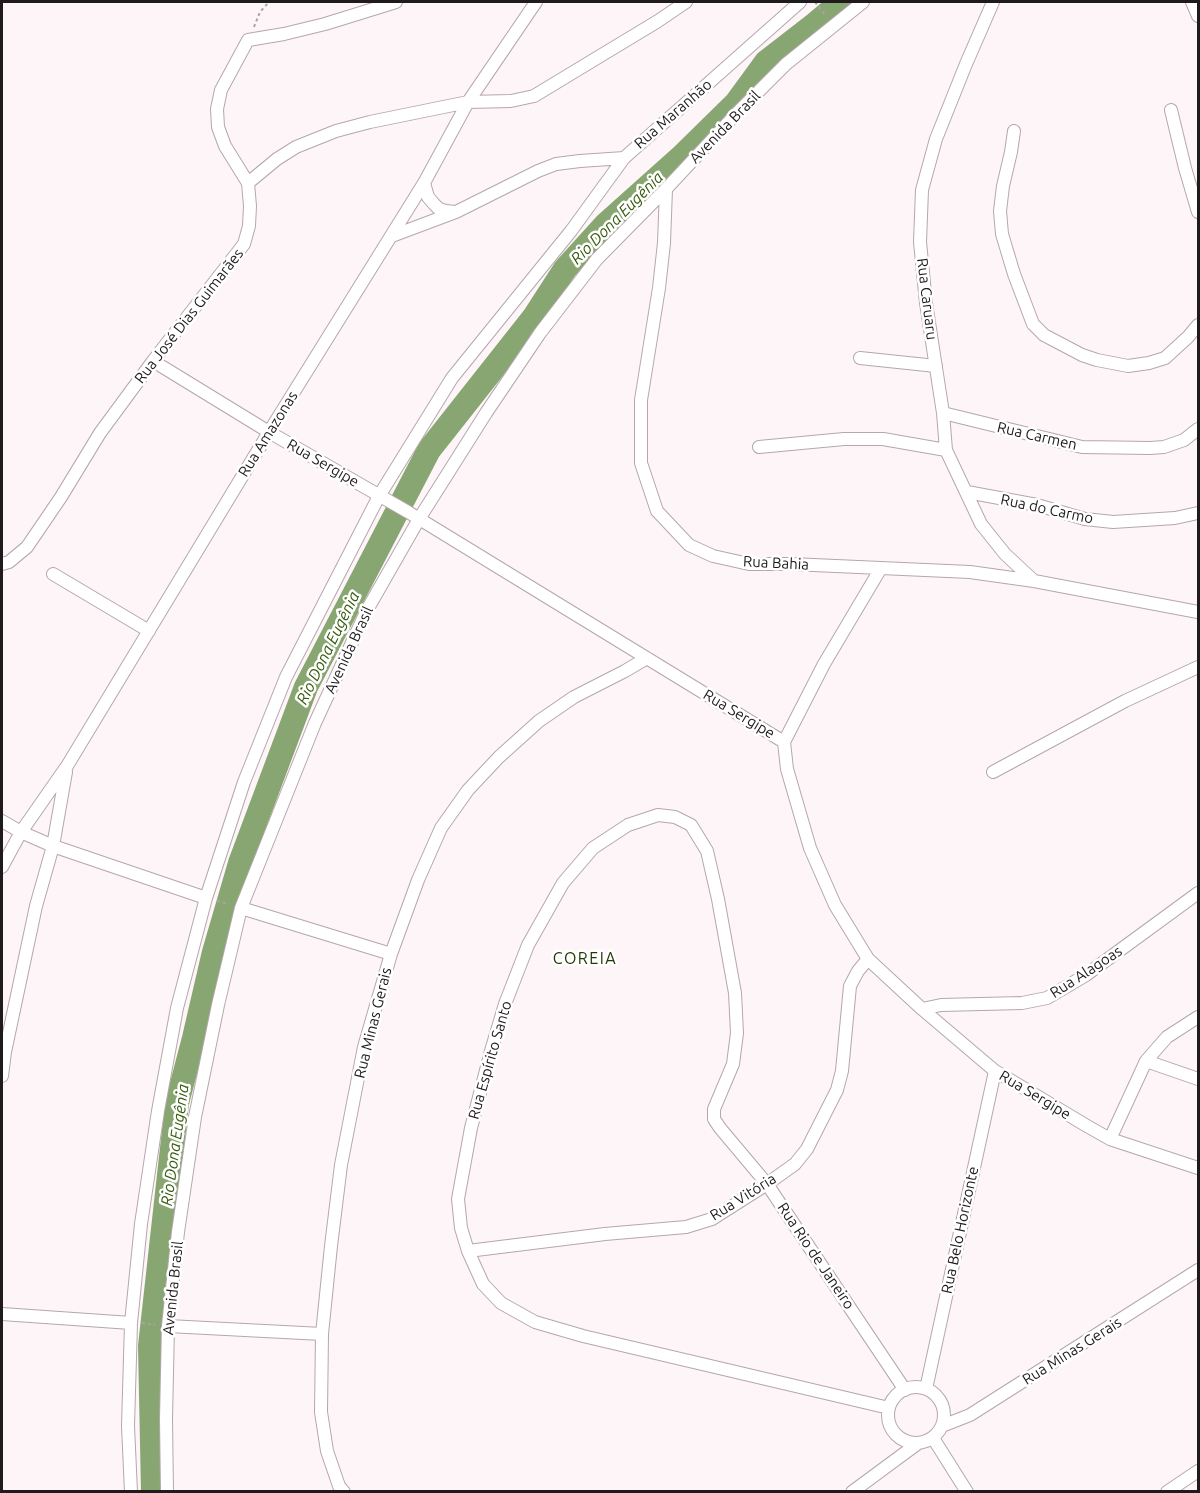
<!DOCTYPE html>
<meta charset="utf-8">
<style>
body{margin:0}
#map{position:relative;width:1200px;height:1493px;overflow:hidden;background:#fef5f9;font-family:Ubuntu,sans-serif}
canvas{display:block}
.frame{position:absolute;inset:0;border:3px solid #1f1a1c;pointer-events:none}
</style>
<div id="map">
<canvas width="1200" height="1493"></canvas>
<div class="frame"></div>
</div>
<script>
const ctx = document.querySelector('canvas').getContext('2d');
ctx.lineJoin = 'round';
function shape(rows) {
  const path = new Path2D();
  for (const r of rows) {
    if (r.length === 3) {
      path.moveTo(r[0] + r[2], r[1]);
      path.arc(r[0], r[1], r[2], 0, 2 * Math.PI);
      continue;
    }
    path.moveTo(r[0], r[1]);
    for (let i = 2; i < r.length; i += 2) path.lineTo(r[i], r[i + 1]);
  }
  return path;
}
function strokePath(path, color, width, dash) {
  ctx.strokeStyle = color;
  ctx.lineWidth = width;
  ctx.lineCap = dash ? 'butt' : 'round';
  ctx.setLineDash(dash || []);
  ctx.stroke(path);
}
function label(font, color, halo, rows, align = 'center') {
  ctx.font = font + ' Ubuntu,sans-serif';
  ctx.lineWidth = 5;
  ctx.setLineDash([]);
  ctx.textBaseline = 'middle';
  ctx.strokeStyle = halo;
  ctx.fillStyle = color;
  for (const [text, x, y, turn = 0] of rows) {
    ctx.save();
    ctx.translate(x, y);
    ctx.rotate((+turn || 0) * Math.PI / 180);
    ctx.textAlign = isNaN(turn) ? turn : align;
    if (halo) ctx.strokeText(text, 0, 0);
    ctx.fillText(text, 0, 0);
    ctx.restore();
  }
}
const river = shape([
 [153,1492,150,1346,177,1103,194,1038,214,952,240,863,306,687,429,450,534,317,565,269,605,225,681,157,736,103,766,62,815,24,841,2]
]);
const path = shape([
 [815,2,826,16],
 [254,27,260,12,269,2],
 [217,901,229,904],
 [142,1323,155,1325]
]);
const minor = shape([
 [993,2,966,64,936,139,922,190,920,242,926,303,943,413,946,450,981,524,1005,554,1034,581],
 [1192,2,1198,16],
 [1171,110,1185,168,1198,212],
 [1014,131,1011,152,1003,186,1000,211,1002,234,1014,274,1033,324,1044,335,1082,355,1097,360,1128,366,1149,363,1165,358,1188,337,1198,325],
 [248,183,225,146,218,127,217,109,221,90,248,40,284,34,325,24,396,2],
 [424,183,428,197,434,204,439,209,446,211,455,212],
 [666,189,664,243,659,288,641,400,641,463,657,511,689,545,713,556,749,564,791,564,970,572,1034,581,1198,612],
 [392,236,456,212,538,171,556,164,580,161,624,158,800,2],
 [860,358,936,366],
 [153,361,269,432,408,512,784,742],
 [943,413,1082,447,1150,448,1164,447,1184,440,1198,429],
 [759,447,844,439,883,439,946,450],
 [967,492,1037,505,1085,519,1113,522,1175,518,1198,513],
 [2,564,9,562,27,547,61,497,100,433,153,361,244,244,249,226,250,206,248,183,277,159,296,147,336,131,370,122,468,102,511,101,534,96,658,21,686,2],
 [53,574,149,631],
 [784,742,787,769,810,848,835,905,868,959,922,1009,995,1071,1087,1126,1110,1139,1198,1168],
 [784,742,824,664,881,568],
 [993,772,1125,701,1198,667],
 [2,821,21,832,53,846,206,898],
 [2,867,21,832,67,766,269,432,424,183,468,102,536,2],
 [241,908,391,954],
 [922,1009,941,1005,1022,1003,1047,998,1086,975,1198,893],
 [1146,1061,1198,1079],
 [2,1076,5,1052,36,906,53,846,66,772],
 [1110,1139,1146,1061,1167,1037,1198,1017],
 [468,1251,605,1234,686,1227,712,1219,767,1184,795,1164,807,1149,837,1090,842,1071,850,986,858,971,868,959],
 [2,1314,131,1323],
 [168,1326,322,1334],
 [916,1415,28],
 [926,1389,995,1071],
 [889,1408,583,1336,535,1322,501,1303,483,1284,468,1251,461,1228,458,1199,471,1128,491,1051,505,1004,528,945,563,883,593,848,628,825,658,815,675,817,691,825,707,851,718,899,735,993,737,1033,733,1064,714,1109,714,1119,720,1128,767,1184,905,1390],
 [942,1426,970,1415,1198,1270],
 [933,1438,967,1492],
 [131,1492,128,1426,131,1323,141,1224,158,1111,177,1008,206,898,244,782,286,677,379,496,452,378,571,231,624,158],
 [167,1492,166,1419,168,1326,178,1232,195,1117,218,1005,241,908,315,723,367,610,419,519,486,413,540,333,597,259,666,189,736,114,786,64,863,2],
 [344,1492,339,1486,327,1451,321,1412,322,1334,331,1246,341,1165,364,1047,391,954,418,880,441,828,468,790,499,757,539,721,574,697,625,671,647,658],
 [852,1492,917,1444],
 [1167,1492,1198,1471]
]);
const streetNames = [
 ["Rua Maranhão",673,114,-41],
 ["Avenida Brasil",725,127,-46],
 ["Rua Caruaru",927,299,83],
 ["Rua José Dias Guimarães",189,316,-52],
 ["Rua Amazonas",268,434,-58],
 ["Rua Carmen",1037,436,13],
 ["Rua Sergipe",323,463,30],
 ["Rua do Carmo",1047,509,12],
 ["Rua Bahia",776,563,3],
 ["Avenida Brasil",349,650,-65],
 ["Rua Sergipe",739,714,31],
 ["Rua Alagoas",1086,972,-33],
 ["Rua Minas Gerais",373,1023,-76],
 ["Rua Espírito Santo",490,1060,-74],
 ["Rua Sergipe",1035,1095,31],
 ["Rua Vitória",743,1197,-32],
 ["Rua Belo Horizonte",960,1230,-78],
 ["Rua Rio de Janeiro",816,1256,56],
 ["Avenida Brasil",173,1288,-84],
 ["Rua Minas Gerais",1072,1351,-32]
];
const waterNames = [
 ["Rio Dona Eugênia",617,218,-45],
 ["Rio Dona Eugênia",328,648,-64],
 ["Rio Dona Eugênia",175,1145,-82]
];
const neighbourhoodNames = [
 ["COREIA",585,959]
];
strokePath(river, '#88a671', 24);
strokePath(minor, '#b5a7ac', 14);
strokePath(path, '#aba3a7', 2, [3, 3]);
strokePath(minor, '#fff', 12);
label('15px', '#1f1a1c', '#fff', streetNames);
label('italic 16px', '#375b0c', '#fff', waterNames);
ctx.letterSpacing = '1.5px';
label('16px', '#213906', '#fff', neighbourhoodNames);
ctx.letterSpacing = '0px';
</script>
